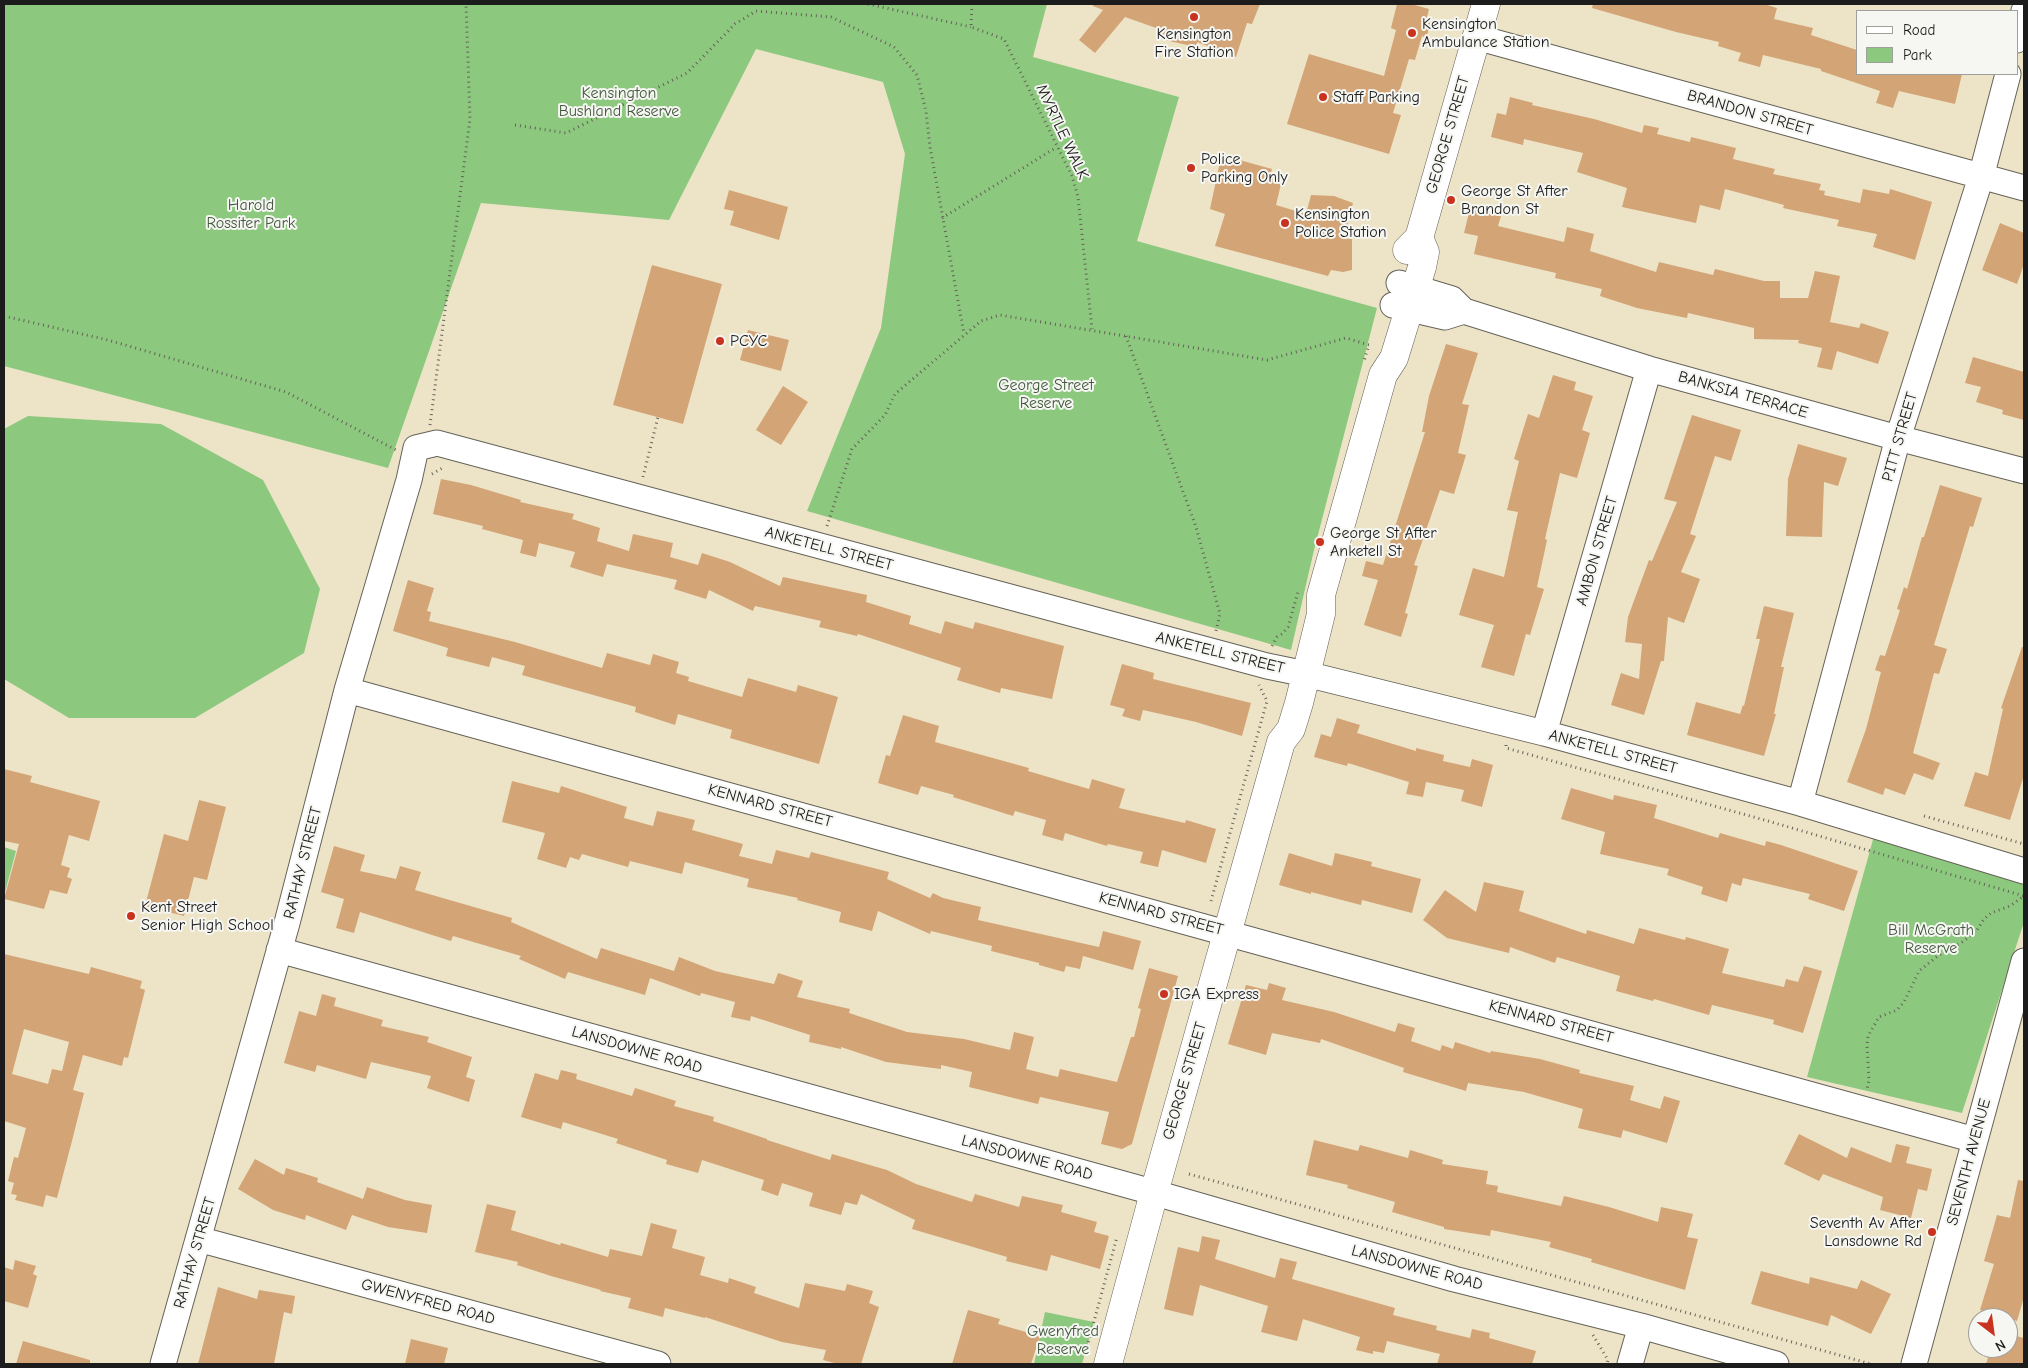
<!DOCTYPE html>
<style>
body{margin:0}
#map{position:relative;width:2028px;height:1368px;overflow:hidden;background:#ede4c7;font-family:"Comic Neue",sans-serif}
canvas{display:block}
.frame{position:absolute;inset:0;border:5px solid #1c1c1c;pointer-events:none}
.legend{position:absolute;left:1856px;top:10px;width:162px;height:65px;box-sizing:border-box;background:#f6f6f2;border:1px solid #9f9f9c;margin:0;padding:6px 9px;list-style:none;font-size:15px;color:#1c1c1c}
.legend li{display:flex;align-items:center;gap:10px;height:25px}
.legend b{width:25px;border:1px solid #9f9f9c}
.north{position:absolute;left:1968px;top:1308px;width:50px;height:50px;box-sizing:border-box;background:#f6f6f2;border:1px solid #9f9f9c;border-radius:50%;rotate:150deg;font-size:14px;font-weight:700;line-height:20px;text-align:center;color:#1c1c1c}
.north::after{content:'';display:block;margin:auto;width:18px;height:22px;background:#c8321e;clip-path:polygon(50% 0,100% 100%,50% 72%,0 100%)}
</style>
<div id="map">
<canvas width="2028" height="1368"></canvas>
<div class="frame"></div>
<ul class="legend">
<li><b style="height:6px;background:#fff"></b>Road</li>
<li><b style="height:14px;background:#8cc97f"></b>Park</li>
</ul>
<div class="north">N</div>
</div>
<script>
const ctx = document.querySelector('canvas').getContext('2d');
ctx.lineJoin = 'round';
function fill(path, color) {
  ctx.fillStyle = color;
  ctx.fill(path, 'evenodd');
}
function shape(rows) {
  const path = new Path2D();
  for (const r of rows) {
    path.moveTo(r[0], r[1]);
    for (let i = 2; i < r.length; i += 2) path.lineTo(r[i], r[i + 1]);
  }
  return path;
}
function strokePath(path, color, width, dash) {
  ctx.strokeStyle = color;
  ctx.lineWidth = width;
  ctx.lineCap = dash ? 'butt' : 'round';
  ctx.setLineDash(dash || []);
  ctx.stroke(path);
}
function label(font, color, halo, rows, align = 'center') {
  ctx.font = font + ' "Comic Neue",sans-serif';
  ctx.lineWidth = 4;
  ctx.setLineDash([]);
  ctx.textBaseline = 'middle';
  ctx.strokeStyle = halo;
  ctx.fillStyle = color;
  for (const [text, x, y, turn = 0] of rows) {
    ctx.save();
    ctx.translate(x, y);
    ctx.rotate((+turn || 0) * Math.PI / 180);
    ctx.textAlign = isNaN(turn) ? turn : align;
    if (halo) ctx.strokeText(text, 0, 0);
    ctx.fillText(text, 0, 0);
    ctx.restore();
  }
}
const green = shape([
 [4,4,1047,4,1033,57,1179,97,1137,241,1377,308,1314,550,1291,650,807,511,881,328,905,154,883,82,756,49,669,220,481,203,388,468,4,366],
 [28,416,161,424,263,480,320,589,304,653,195,718,69,718,4,679,4,429],
 [1874,836,2024,879,2024,922,1962,1113,1807,1077],
 [4,847,16,851,4,896],
 [1045,1312,1094,1322,1082,1364,1034,1364]
]);
const building = shape([
 [1093,4,1260,4,1252,24,1247,23,1236,57,1197,42,1196,47,1156,38,1159,29,1125,17,1095,53,1079,40,1103,10,1093,6],
 [1397,4,1411,4,1429,9,1426,21,1431,23,1426,38,1422,36,1415,60,1409,59,1393,113,1401,115,1389,154,1287,124,1309,54,1384,76,1396,30,1391,28],
 [1593,4,1764,4,1777,8,1774,19,1813,28,1811,35,1857,50,1857,74,1962,74,1955,104,1899,91,1893,108,1876,103,1880,91,1821,71,1821,69,1763,55,1760,67,1738,61,1741,53,1718,46,1719,42,1676,32,1592,8],
 [1510,97,1533,103,1532,105,1594,119,1642,133,1644,125,1659,128,1657,134,1690,142,1691,137,1736,148,1733,159,1775,169,1773,174,1821,184,1819,190,1825,191,1824,195,1860,203,1863,189,1889,194,1890,189,1932,202,1915,260,1873,247,1877,234,1837,226,1839,220,1783,208,1784,205,1725,189,1720,210,1700,205,1696,223,1622,207,1627,188,1577,172,1583,153,1524,139,1523,145,1491,137,1497,113,1506,115],
 [1232,158,1272,169,1270,176,1282,180,1276,205,1306,214,1311,195,1334,196,1353,203,1344,238,1352,239,1352,270,1343,272,1331,270,1328,276,1215,246,1225,214,1210,209,1220,162,1231,165],
 [729,190,788,207,779,240,730,225,734,211,724,209],
 [1470,209,1501,216,1498,226,1564,242,1567,227,1594,234,1590,251,1656,272,1659,262,1713,275,1715,269,1764,281,1780,281,1780,298,1808,298,1815,271,1840,276,1830,322,1859,328,1861,323,1889,332,1878,364,1837,351,1832,370,1817,367,1822,348,1798,343,1799,340,1754,339,1754,328,1688,313,1687,318,1637,308,1600,296,1602,289,1555,278,1556,273,1474,254,1478,236,1464,233],
 [2000,223,2024,233,2024,264,2017,284,1982,270],
 [652,265,722,284,683,424,613,405],
 [748,330,789,340,781,371,740,360],
 [1446,344,1478,353,1462,404,1469,405,1458,453,1466,455,1454,494,1440,490,1414,565,1418,566,1405,613,1408,614,1401,637,1364,625,1378,580,1362,576,1366,561,1383,565,1425,432,1422,432,1429,396],
 [1973,357,2024,372,2024,420,2002,414,2003,410,1976,402,1981,387,1965,383],
 [1553,375,1576,382,1574,390,1593,396,1582,430,1590,433,1577,478,1560,473,1545,539,1547,540,1537,587,1544,589,1530,635,1526,634,1514,676,1481,667,1494,625,1459,615,1473,568,1504,577,1518,512,1507,510,1519,461,1514,459,1528,414,1539,418],
 [783,386,808,402,781,445,756,430],
 [1692,415,1741,430,1731,461,1715,456,1690,534,1696,536,1681,572,1700,579,1684,623,1668,617,1664,661,1661,661,1644,715,1611,705,1621,673,1639,679,1642,644,1625,642,1628,617,1649,560,1652,561,1677,502,1664,499],
 [1798,444,1847,458,1838,486,1824,482,1822,537,1786,536,1788,479],
 [441,479,471,485,521,500,520,502,574,514,572,519,600,528,597,541,629,551,633,534,673,543,670,557,698,565,702,553,730,562,780,586,783,577,867,595,866,602,911,616,909,624,941,634,945,621,973,629,975,622,1064,646,1052,699,1001,688,1000,693,957,680,961,668,858,634,857,636,819,627,821,621,755,606,753,611,709,590,706,599,674,589,677,580,607,564,603,577,570,567,575,552,539,543,536,557,520,553,523,540,482,529,483,526,433,514],
 [1940,485,1982,498,1973,527,1970,526,1934,645,1947,649,1939,674,1934,673,1913,753,1940,763,1933,780,1914,773,1905,795,1885,788,1883,795,1847,782,1866,729,1881,672,1875,670,1880,655,1885,656,1900,610,1897,609,1904,587,1907,589,1922,537,1924,537],
 [408,580,434,588,427,611,431,612,429,621,515,642,602,668,607,653,650,665,653,654,679,662,676,673,689,677,688,681,742,697,748,678,796,692,798,685,838,697,819,764,730,738,732,730,678,714,675,725,635,712,636,707,522,675,525,666,492,657,489,667,446,656,448,648,393,631],
 [1764,606,1794,613,1781,667,1784,667,1774,714,1776,714,1764,756,1687,735,1696,702,1740,714,1743,705,1744,706,1760,639,1756,639],
 [2022,647,2024,647,2024,775,2010,820,1964,806,1975,772,1988,776,2003,709,2001,708],
 [1122,664,1154,673,1153,679,1251,703,1242,736,1196,722,1143,710,1140,721,1122,716,1125,709,1110,705],
 [903,715,939,726,935,742,1029,768,1028,771,1089,789,1092,779,1125,789,1119,808,1185,823,1186,820,1216,829,1206,863,1162,850,1158,867,1140,863,1143,852,1108,844,1107,846,1065,833,1063,841,1042,835,1046,820,1015,811,1013,816,953,797,954,795,921,786,918,795,878,783,886,755,890,756],
 [1337,718,1360,725,1357,733,1416,751,1416,748,1444,755,1443,761,1470,767,1472,759,1493,765,1482,807,1461,801,1464,790,1426,782,1423,797,1406,794,1409,782,1348,763,1347,766,1314,757,1321,734,1331,737],
 [4,769,32,776,30,782,100,801,89,841,69,835,61,865,70,868,67,877,72,879,67,894,50,890,44,909,4,899,19,844,4,841],
 [512,781,559,793,561,786,627,807,624,818,653,826,657,811,695,820,692,830,743,844,739,856,772,864,776,850,809,858,811,852,889,872,887,879,930,898,933,893,943,898,981,907,978,920,1099,947,1103,931,1141,941,1133,970,1083,956,1080,969,1066,966,1064,972,1039,965,1039,963,991,951,992,946,931,931,930,934,878,911,872,931,839,922,841,912,797,900,798,898,747,887,749,879,685,862,682,874,630,861,628,867,582,854,579,860,570,857,566,868,537,859,545,833,502,822],
 [1571,788,1613,800,1614,795,1657,805,1654,818,1718,838,1720,833,1765,846,1766,841,1781,845,1858,871,1844,911,1808,899,1810,894,1743,878,1741,886,1732,883,1727,902,1701,894,1703,887,1667,875,1669,869,1600,854,1605,832,1561,819],
 [199,800,226,807,207,880,194,877,184,916,145,906,164,834,188,841],
 [334,846,365,855,360,871,396,879,400,866,421,872,415,890,512,918,511,922,597,959,601,948,674,971,679,957,715,971,774,984,778,973,803,981,797,997,850,1009,849,1013,907,1032,964,1039,1010,1050,1014,1032,1034,1037,1026,1069,1058,1077,1060,1069,1117,1082,1131,1037,1134,1037,1141,1009,1138,1008,1149,968,1178,976,1132,1144,1122,1149,1101,1144,1109,1112,1040,1097,1038,1104,969,1087,972,1072,941,1065,941,1069,886,1062,841,1047,841,1049,809,1042,810,1035,751,1016,750,1021,731,1017,735,1002,701,993,700,996,650,978,645,995,568,972,565,979,519,959,521,956,453,936,451,941,360,912,354,933,336,928,344,899,321,892],
 [1289,853,1332,866,1335,853,1372,862,1371,866,1421,879,1412,913,1362,900,1361,905,1311,892,1311,894,1279,885],
 [1484,882,1524,891,1519,911,1586,934,1587,930,1634,944,1639,928,1685,940,1686,937,1729,949,1722,973,1784,987,1786,979,1798,982,1804,966,1822,971,1803,1033,1773,1024,1774,1020,1712,1005,1709,1015,1654,999,1653,1001,1616,991,1620,976,1557,957,1555,963,1510,947,1509,953,1447,938,1423,920,1445,890,1476,912],
 [4,954,89,974,91,967,142,981,140,988,145,990,128,1058,124,1057,122,1066,83,1055,73,1090,84,1093,73,1137,57,1198,46,1195,43,1207,15,1200,17,1195,11,1194,14,1183,8,1181,14,1157,18,1158,26,1128,4,1121],
 [24,1029,69,1042,62,1071,52,1069,48,1084,12,1074],
 [1269,983,1286,988,1282,1000,1334,1012,1395,1032,1398,1023,1415,1028,1411,1041,1440,1051,1442,1045,1453,1049,1455,1042,1490,1053,1491,1051,1540,1059,1580,1070,1579,1073,1634,1086,1630,1100,1660,1109,1664,1096,1680,1101,1667,1143,1623,1130,1621,1138,1578,1128,1583,1109,1524,1092,1468,1083,1466,1091,1403,1072,1404,1068,1321,1039,1320,1043,1272,1033,1266,1055,1228,1044,1246,985,1267,990],
 [322,994,336,998,334,1006,383,1020,381,1026,429,1037,427,1042,472,1057,466,1077,475,1080,469,1102,427,1088,431,1076,371,1062,366,1079,317,1065,315,1072,284,1063,299,1011,316,1016],
 [561,1070,577,1074,576,1079,632,1096,635,1088,676,1101,674,1106,714,1117,713,1121,767,1139,767,1140,830,1160,832,1154,887,1170,916,1184,972,1202,975,1194,1019,1207,1022,1196,1063,1205,1061,1212,1097,1222,1094,1232,1109,1236,1100,1269,1051,1255,1047,1271,1006,1261,1007,1257,912,1229,915,1220,861,1194,857,1205,845,1202,841,1215,809,1206,813,1193,782,1183,778,1196,761,1190,764,1180,702,1160,698,1173,666,1164,667,1160,616,1143,618,1139,563,1122,561,1129,521,1117,535,1073,558,1080],
 [1799,1134,1847,1158,1851,1147,1891,1163,1896,1144,1910,1147,1906,1163,1932,1169,1927,1191,1918,1189,1911,1218,1880,1210,1883,1197,1823,1174,1819,1181,1784,1164],
 [1314,1140,1358,1151,1360,1145,1408,1158,1410,1150,1443,1160,1442,1164,1488,1171,1486,1184,1498,1186,1497,1192,1561,1206,1564,1196,1609,1207,1658,1222,1661,1207,1693,1214,1687,1237,1698,1239,1685,1290,1591,1262,1592,1259,1549,1247,1551,1242,1491,1230,1490,1236,1444,1229,1444,1227,1392,1212,1395,1202,1347,1188,1348,1185,1306,1175],
 [255,1159,284,1175,286,1168,318,1178,317,1182,363,1199,367,1187,405,1200,432,1205,427,1233,388,1227,352,1215,346,1230,306,1215,305,1220,273,1210,238,1189],
 [2018,1180,2024,1181,2024,1297,2017,1321,1980,1310,1994,1264,1984,1261,1997,1215,2010,1218],
 [487,1204,516,1211,511,1230,560,1245,561,1243,608,1257,610,1249,642,1256,651,1223,677,1230,672,1248,705,1257,700,1275,728,1283,729,1278,756,1287,754,1293,799,1308,805,1283,845,1291,847,1284,873,1291,869,1303,879,1307,861,1364,838,1364,823,1360,826,1350,782,1342,705,1317,705,1318,665,1308,663,1317,628,1308,631,1298,600,1291,601,1290,551,1276,517,1265,518,1262,475,1252],
 [1202,1236,1220,1240,1215,1259,1275,1278,1280,1258,1297,1262,1292,1279,1395,1308,1393,1315,1437,1326,1436,1330,1470,1338,1472,1329,1490,1333,1489,1338,1536,1351,1532,1364,1437,1364,1440,1354,1387,1341,1384,1353,1373,1351,1373,1354,1356,1350,1360,1337,1303,1319,1297,1341,1261,1332,1268,1306,1200,1285,1193,1316,1164,1309,1178,1247,1199,1252],
 [15,1260,36,1266,33,1274,37,1276,28,1308,4,1301,4,1267,13,1270],
 [1761,1271,1809,1284,1810,1277,1857,1289,1861,1280,1891,1294,1871,1334,1831,1315,1828,1326,1751,1304],
 [218,1287,257,1299,259,1290,295,1296,292,1314,284,1312,274,1364,198,1364],
 [968,1310,1000,1319,998,1324,1040,1336,1031,1364,952,1364],
 [2008,1334,2024,1338,2024,1364,1986,1364,1991,1348,2008,1348],
 [411,1339,448,1348,444,1364,405,1364],
 [23,1341,90,1360,90,1364,16,1364]
]);
const path = shape([
 [868,4,971,27],
 [972,4,971,27,1004,39,1072,176,1078,197,1092,329],
 [515,125,566,133,687,73,735,24,756,11,831,17,894,47,917,75,926,111,930,147,964,334],
 [942,218,1057,147],
 [4,316,108,340,286,392,396,450],
 [1126,336,1196,527,1220,614,1216,631],
 [430,425,470,119,466,4],
 [432,474,444,467],
 [643,477,658,417],
 [827,526,852,449,885,415,895,394,981,321,1000,315,1267,360,1346,338,1369,345,1364,361],
 [1272,646,1277,637,1282,634,1288,627,1298,592],
 [1506,745,1506,748,1768,821,2024,896,2010,906,1991,913,1984,919,1977,930,1964,941,1939,955,1919,971,1904,1002,1897,1010,1879,1017,1868,1036,1867,1045,1869,1080,1867,1089],
 [1924,816,2024,844],
 [1211,901,1267,701,1259,685],
 [1189,1174,1871,1364],
 [1593,1335,1608,1360,1607,1364],
 [1087,1347,1117,1237]
]);
const minor = shape([
 [1476,37,2024,188],
 [2017,40,2024,11],
 [1399,283,1452,299,1464,311,1649,369,1898,438,2024,471],
 [1393,305,1445,317,1464,311],
 [347,690,1975,1140],
 [1544,733,1649,369],
 [1800,803,1898,438,1981,177,2008,74],
 [279,950,1138,1188,1454,1279,1641,1326,1776,1364],
 [198,1239,658,1364],
 [163,1364,287,923,347,690,409,480,416,448,437,443,1267,666,1306,674,1544,733,1800,803,2024,871],
 [1630,1364,1641,1326],
 [1914,1364,2024,961]
]);
const major = shape([
 [1407,250,1419,238,1486,4],
 [1108,1364,1154,1193,1281,742,1291,729,1299,703,1321,614,1321,595,1383,375,1394,358,1422,267,1425,252,1419,238]
]);
const markers = [
 [1194,17,5,"#c8321e"],
 [1412,33,5,"#c8321e"],
 [1323,97,5,"#c8321e"],
 [1191,168,5,"#c8321e"],
 [1451,200,5,"#c8321e"],
 [1285,223,5,"#c8321e"],
 [720,341,5,"#c8321e"],
 [1320,542,5,"#c8321e"],
 [131,916,5,"#c8321e"],
 [1164,994,5,"#c8321e"],
 [1932,1232,5,"#c8321e"]
];
const poiNames = [
 ["Kensington",1422,24],
 ["Ambulance Station",1422,42],
 ["Kensington",1194,34,"center"],
 ["Fire Station",1194,52,"center"],
 ["Staff Parking",1333,97],
 ["Police",1201,159],
 ["Parking Only",1201,177],
 ["George St After",1461,191],
 ["Brandon St",1461,209],
 ["Kensington",1295,214],
 ["Police Station",1295,232],
 ["PCYC",730,341],
 ["George St After",1330,533],
 ["Anketell St",1330,551],
 ["Kent Street",141,907],
 ["Senior High School",141,925],
 ["IGA Express",1174,994],
 ["Seventh Av After",1922,1223,"right"],
 ["Lansdowne Rd",1922,1241,"right"]
];
const parkNames = [
 ["Kensington",619,93],
 ["Bushland Reserve",619,111],
 ["Harold",251,205],
 ["Rossiter Park",251,223],
 ["George Street",1046,385],
 ["Reserve",1046,403],
 ["Bill McGrath",1931,930],
 ["Reserve",1931,948],
 ["Gwenyfred",1063,1331],
 ["Reserve",1063,1349]
];
const streetNames = [
 ["BRANDON STREET",1750,113,16],
 ["MYRTLE WALK",1062,132,65],
 ["GEORGE STREET",1448,135,-74],
 ["BANKSIA TERRACE",1743,395,16],
 ["PITT STREET",1900,437,-74],
 ["ANKETELL STREET",829,549,15],
 ["AMBON STREET",1597,551,-74],
 ["ANKETELL STREET",1220,653,14],
 ["ANKETELL STREET",1613,752,15],
 ["KENNARD STREET",770,806,15],
 ["RATHAY STREET",303,863,-76],
 ["KENNARD STREET",1161,914,15],
 ["KENNARD STREET",1551,1022,15],
 ["LANSDOWNE ROAD",637,1050,16],
 ["GEORGE STREET",1185,1081,-74],
 ["LANSDOWNE ROAD",1027,1158,15],
 ["SEVENTH AVENUE",1969,1162,-75],
 ["RATHAY STREET",195,1253,-74],
 ["LANSDOWNE ROAD",1417,1268,15],
 ["GWENYFRED ROAD",428,1302,15]
];
fill(green, '#8cc97f');
fill(building, '#d3a476');
strokePath(minor, '#656258', 27);
strokePath(major, '#656258', 29);
strokePath(path, '#656258', 3, [1, 4]);
strokePath(minor, '#fff', 25);
strokePath(major, '#fff', 28);
for (const [x, y, r, color] of markers) {
  const dot = new Path2D();
  dot.arc(x, y, r, 0, 2 * Math.PI);
  ctx.fillStyle = color;
  ctx.fill(dot);
  strokePath(dot, '#f6f6f2', 2);
}
label('16px', '#1c1c1c', '#f6f6f2', poiNames, 'left');
label('16px', '#43593f', '#f6f6f2', parkNames);
label('16px', '#1c1c1c', '#f6f6f2', streetNames);
</script>
